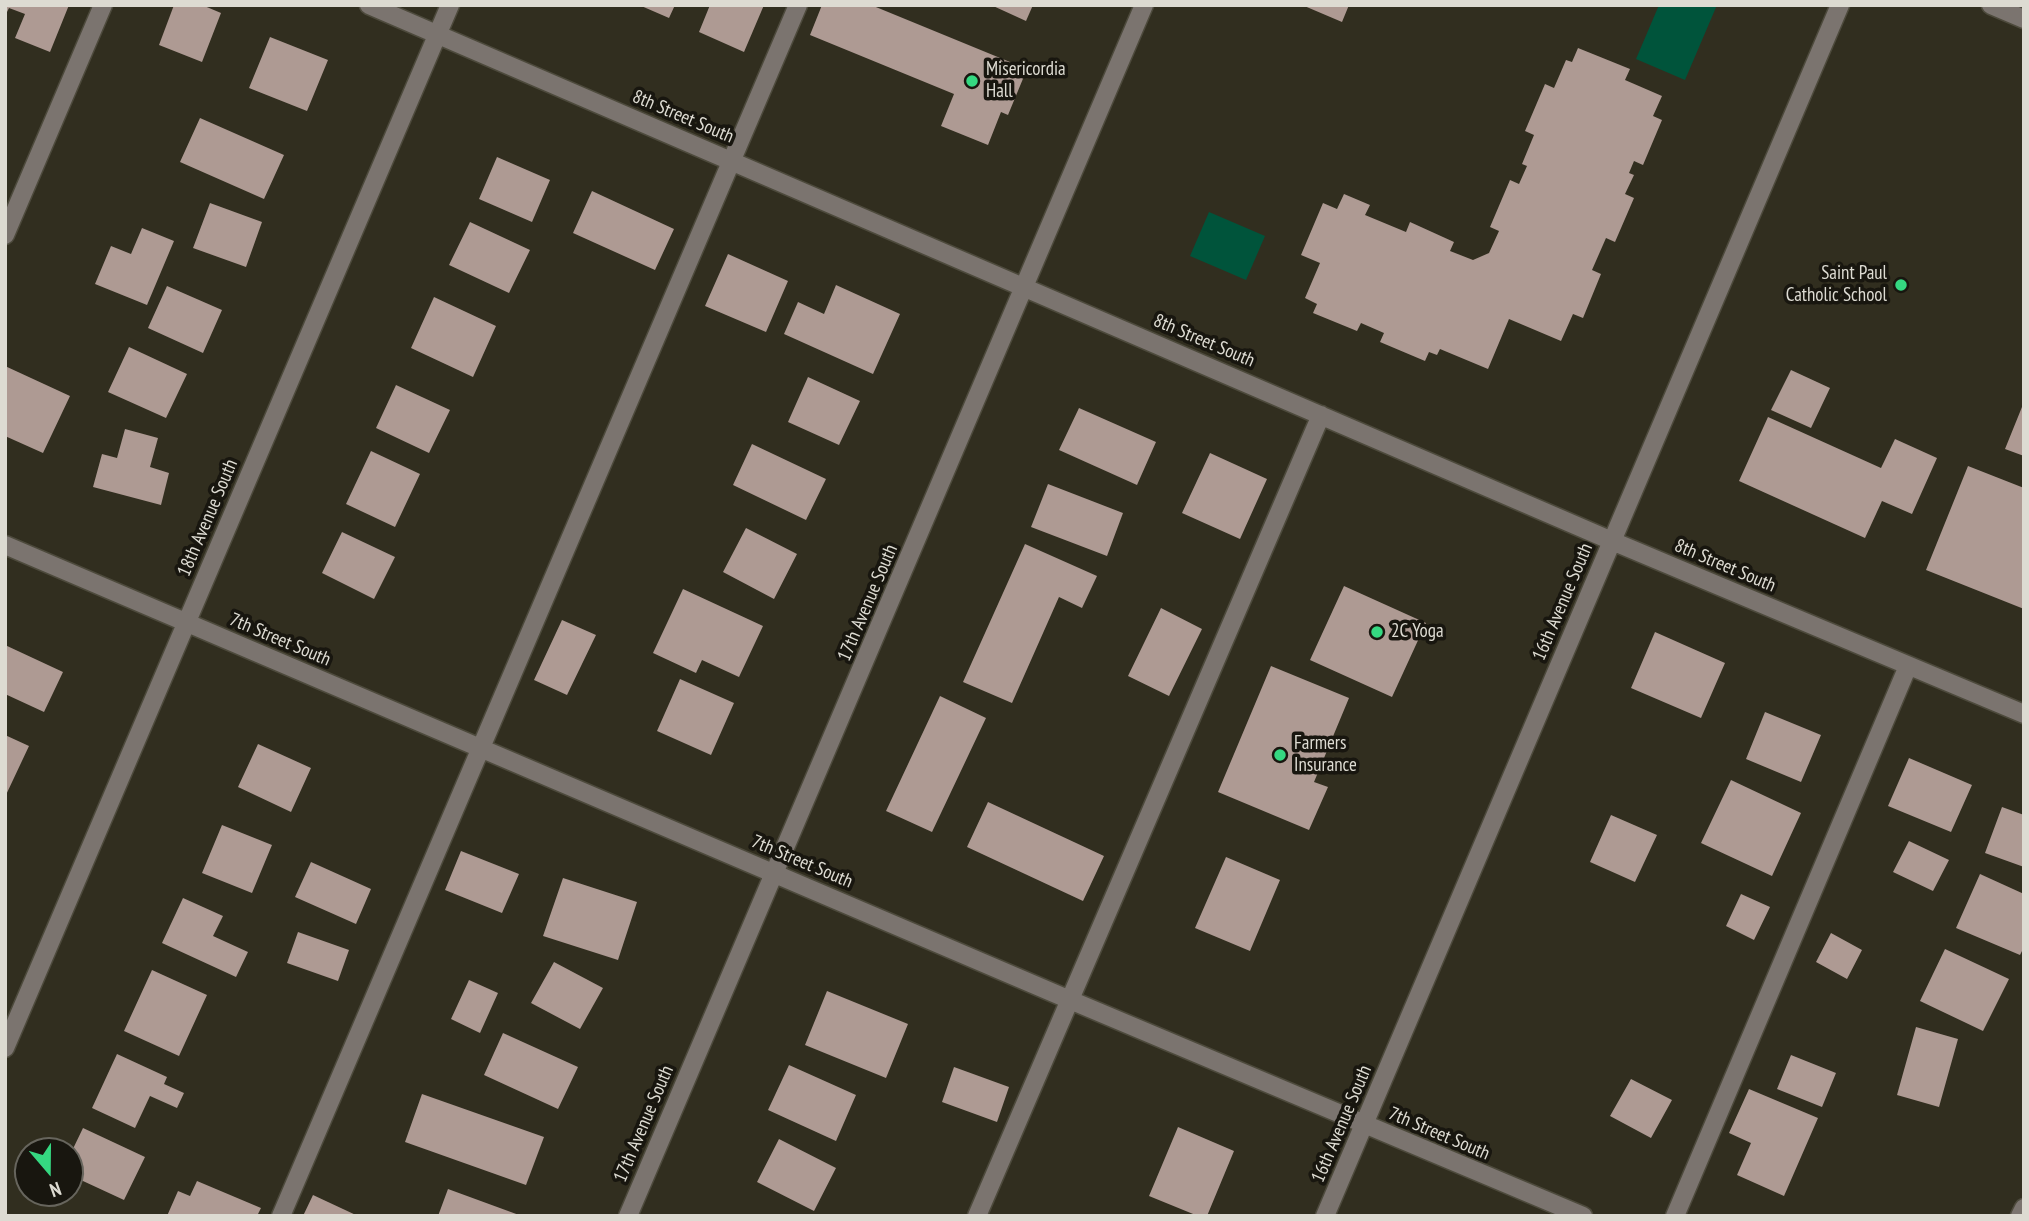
<!DOCTYPE html>
<style>
body{margin:0}
#map{position:relative;width:2029px;height:1221px;overflow:hidden;background:#312e1f;font-family:"PT Sans Narrow",sans-serif}
canvas{display:block}
.frame{position:absolute;inset:0;border:7px solid #dddbd2;pointer-events:none}
.north{position:absolute;left:14px;top:1137px;width:70px;height:70px;box-sizing:border-box;background:#18160f;border:2px solid #67655d;border-radius:50%;rotate:160deg;font-size:19px;font-weight:700;line-height:28px;text-align:center;color:#dddbd2}
.north::after{content:'';display:block;margin:auto;width:24px;height:32px;background:#35d881;clip-path:polygon(50% 0,100% 100%,50% 72%,0 100%)}
</style>
<div id="map">
<canvas width="2029" height="1221"></canvas>
<div class="frame"></div>
<div class="north">N</div>
</div>
<script>
const ctx = document.querySelector('canvas').getContext('2d');
ctx.lineJoin = 'round';
function fill(path, color) {
  ctx.fillStyle = color;
  ctx.fill(path, 'evenodd');
}
function shape(rows) {
  const path = new Path2D();
  for (const r of rows) {
    path.moveTo(r[0], r[1]);
    for (let i = 2; i < r.length; i += 2) path.lineTo(r[i], r[i + 1]);
  }
  return path;
}
function strokePath(path, color, width, dash) {
  ctx.strokeStyle = color;
  ctx.lineWidth = width;
  ctx.lineCap = dash ? 'butt' : 'round';
  ctx.setLineDash(dash || []);
  ctx.stroke(path);
}
function label(font, color, halo, rows, align = 'center') {
  ctx.font = font + ' "PT Sans Narrow",sans-serif';
  ctx.lineWidth = 7;
  ctx.setLineDash([]);
  ctx.textBaseline = 'middle';
  ctx.strokeStyle = halo;
  ctx.fillStyle = color;
  for (const [text, x, y, turn = 0] of rows) {
    ctx.save();
    ctx.translate(x, y);
    ctx.rotate((+turn || 0) * Math.PI / 180);
    ctx.textAlign = isNaN(turn) ? turn : align;
    if (halo) ctx.strokeText(text, 0, 0);
    ctx.fillText(text, 0, 0);
    ctx.restore();
  }
}
const green = shape([
 [1659,5,1717,5,1685,80,1636,59],
 [1209,212,1265,236,1246,280,1190,256]
]);
const building = shape([
 [5,5,69,5,50,52,15,38,25,14,9,8,5,16],
 [174,5,202,5,221,13,202,62,159,45],
 [639,5,675,5,669,18],
 [710,5,764,5,744,52,699,32],
 [822,5,871,5,1027,69,1008,115,1001,112,988,145,941,126,954,94,810,35],
 [991,5,1033,5,1026,21],
 [1302,5,1349,5,1342,22],
 [270,37,328,60,307,111,249,88],
 [1578,48,1630,69,1625,80,1662,96,1653,116,1662,120,1643,165,1634,161,1629,173,1634,175,1625,194,1634,198,1615,242,1606,238,1592,270,1601,274,1583,318,1573,314,1561,341,1509,319,1488,369,1440,349,1437,355,1429,352,1425,361,1380,342,1384,333,1361,323,1357,331,1313,313,1317,304,1305,298,1320,263,1301,255,1323,203,1337,209,1344,194,1370,205,1365,215,1406,232,1410,222,1454,242,1450,251,1473,260,1489,253,1499,231,1490,227,1510,180,1519,184,1527,166,1522,164,1534,135,1525,131,1545,84,1554,88,1566,60,1572,62],
 [200,118,284,155,264,199,180,162],
 [497,157,550,180,532,222,479,199],
 [592,191,674,229,655,270,573,233],
 [210,203,262,222,246,267,193,248],
 [470,222,530,250,509,293,449,265],
 [142,228,174,241,147,305,95,284,111,246,131,254],
 [728,254,788,281,766,332,705,306],
 [836,285,900,314,873,374,784,334,798,302,824,314],
 [167,286,222,310,203,353,148,328],
 [434,297,496,326,473,377,411,348],
 [129,347,187,374,166,418,108,392],
 [5,366,70,396,43,453,5,436],
 [1791,370,1830,388,1811,428,1771,410],
 [808,377,860,401,839,445,788,422],
 [396,385,450,410,429,453,376,428],
 [2024,402,2024,456,2005,449],
 [1079,408,1156,442,1137,485,1059,450],
 [1768,417,1881,468,1895,439,1937,458,1912,514,1882,501,1865,538,1739,481],
 [125,429,158,438,150,467,169,473,161,505,93,487,102,454,117,458],
 [752,444,826,479,806,520,733,485],
 [371,451,420,474,395,527,346,504],
 [1210,453,1267,479,1240,539,1182,513],
 [1968,466,2024,488,2024,609,1926,570],
 [1048,484,1123,513,1107,556,1031,527],
 [746,528,797,554,774,599,723,572],
 [342,532,395,557,374,599,322,573],
 [1025,544,1097,576,1082,608,1059,597,1012,703,963,682],
 [1344,586,1426,623,1392,697,1310,660],
 [683,589,763,626,739,677,702,660,696,673,653,653],
 [1161,608,1202,629,1169,696,1128,676],
 [562,620,596,635,567,695,534,680],
 [1655,632,1725,663,1701,718,1631,688],
 [5,645,63,672,44,712,5,694],
 [1271,666,1349,698,1314,782,1328,787,1309,830,1218,792],
 [680,679,734,703,711,755,657,731],
 [940,696,986,718,932,832,886,811],
 [1765,712,1821,735,1801,782,1746,759],
 [5,735,29,746,5,797],
 [258,744,311,768,291,812,238,787],
 [1909,758,1972,785,1951,832,1888,806],
 [1731,780,1801,813,1772,876,1701,843],
 [988,802,1104,856,1083,901,967,847],
 [2002,807,2024,815,2024,867,1985,853],
 [1611,815,1657,835,1635,882,1590,862],
 [222,825,272,845,252,893,202,873],
 [1909,841,1949,860,1933,891,1893,872],
 [461,851,519,874,502,913,445,890],
 [1226,857,1280,880,1250,951,1195,928],
 [311,862,371,889,356,924,295,897],
 [1980,874,2024,894,2024,947,2020,955,1956,928],
 [563,878,637,902,618,960,543,936],
 [1741,894,1770,907,1754,940,1726,926],
 [183,898,223,916,213,936,248,952,236,977,162,943],
 [298,932,349,950,338,981,287,963],
 [1831,933,1862,950,1847,979,1816,962],
 [1945,949,2009,979,1983,1031,1920,1001],
 [554,962,603,988,580,1029,531,1003],
 [152,970,207,995,179,1056,124,1031],
 [469,980,498,993,480,1033,451,1019],
 [827,991,908,1024,886,1078,805,1045],
 [1916,1027,1958,1039,1939,1107,1897,1095],
 [503,1033,578,1067,558,1109,484,1075],
 [117,1054,167,1077,164,1084,184,1093,177,1108,150,1096,135,1128,92,1108],
 [1791,1055,1836,1073,1822,1107,1777,1089],
 [789,1065,856,1095,836,1141,768,1110],
 [954,1067,1009,1087,997,1122,942,1102],
 [1631,1079,1672,1100,1651,1138,1610,1116],
 [1749,1089,1818,1118,1784,1196,1737,1175,1751,1143,1729,1133],
 [422,1094,544,1137,526,1185,405,1142],
 [1178,1127,1234,1151,1207,1216,1198,1216,1149,1196],
 [83,1128,145,1157,124,1200,70,1175,70,1155],
 [779,1139,836,1168,814,1211,757,1182],
 [197,1181,261,1208,257,1216,167,1216,178,1191,190,1196],
 [448,1189,519,1215,519,1216,438,1216],
 [313,1195,358,1216,303,1216]
]);
const minor = shape([
 [369,5,1612,541,2024,714],
 [1991,5,2024,19],
 [5,235,103,5],
 [5,545,1070,1000,1583,1216],
 [5,1048,450,5],
 [281,1216,798,5],
 [628,1216,1144,5],
 [977,1216,1321,415],
 [1325,1216,1840,5],
 [1675,1216,1908,666],
 [2020,1216,2024,1208]
]);
const markers = [
 [972,81,7,"#35d881"],
 [1901,285,7,"#35d881"],
 [1377,632,7,"#35d881"],
 [1280,755,7,"#35d881"]
];
const poiNames = [
 ["Misericordia",986,70],
 ["Hall",986,92],
 ["Saint Paul",1887,274,"right"],
 ["Catholic School",1887,296,"right"],
 ["2C Yoga",1391,632],
 ["Farmers",1294,744],
 ["Insurance",1294,766]
];
const streetNames = [
 ["8th Street South",683,117,23],
 ["8th Street South",1204,341,23],
 ["18th Avenue South",208,518,-67],
 ["8th Street South",1725,566,23],
 ["16th Avenue South",1563,602,-67],
 ["17th Avenue South",868,603,-67],
 ["7th Street South",280,640,23],
 ["7th Street South",802,862,23],
 ["17th Avenue South",644,1124,-67],
 ["16th Avenue South",1342,1124,-67],
 ["7th Street South",1439,1134,23]
];
fill(green, '#00543b');
fill(building, '#ae9a93');
strokePath(minor, '#4d4a3c', 21);
strokePath(minor, '#7b746f', 18);
for (const [x, y, r, color] of markers) {
  const dot = new Path2D();
  dot.arc(x, y, r, 0, 2 * Math.PI);
  ctx.fillStyle = color;
  ctx.fill(dot);
  strokePath(dot, '#18160f', 2.5);
}
label('19px', '#dddbd2', '#18160f', poiNames, 'left');
label('19px', '#dddbd2', '#18160f', streetNames);
</script>
